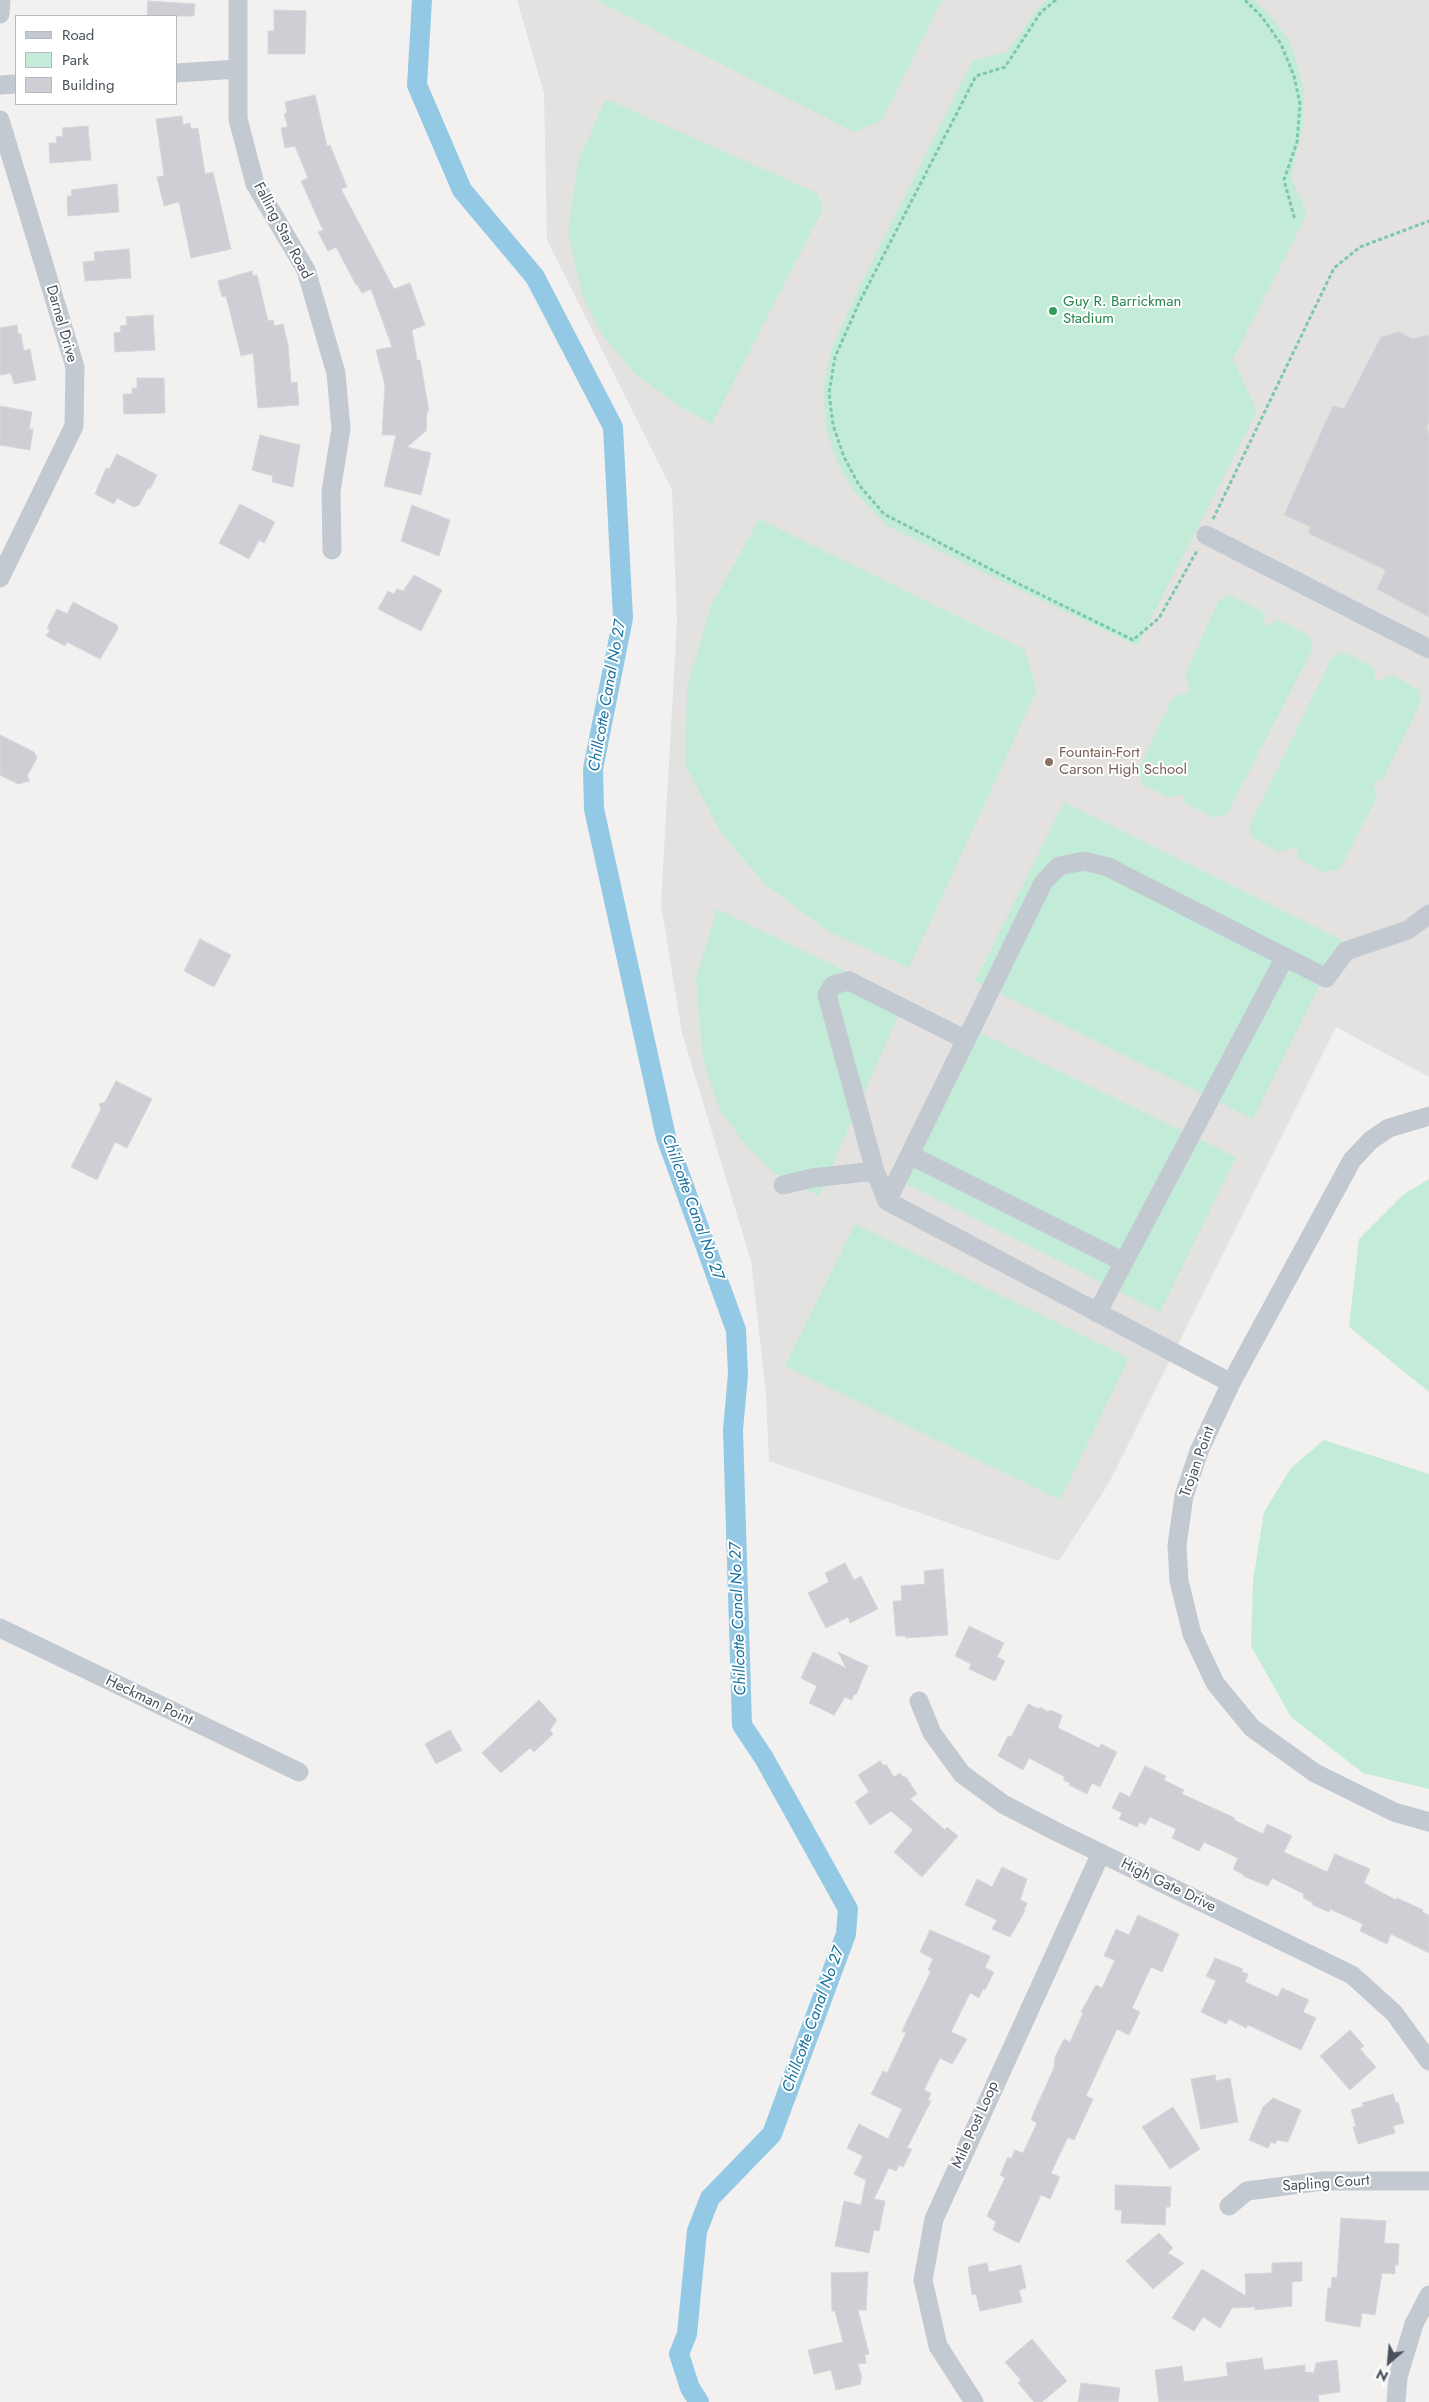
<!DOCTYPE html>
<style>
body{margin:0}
#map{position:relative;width:1429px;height:2402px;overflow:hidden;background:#f2f1f0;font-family:Jost,sans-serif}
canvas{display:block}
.legend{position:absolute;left:15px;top:15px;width:162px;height:90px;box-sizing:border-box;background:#fff;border:1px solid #b7b9be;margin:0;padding:6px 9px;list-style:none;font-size:15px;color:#4a515c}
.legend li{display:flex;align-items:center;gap:10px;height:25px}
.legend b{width:25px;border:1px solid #b7b9be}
.north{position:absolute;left:1364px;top:2337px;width:50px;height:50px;-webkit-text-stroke:4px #fff;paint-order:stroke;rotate:207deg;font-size:14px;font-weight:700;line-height:20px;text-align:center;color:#4a515c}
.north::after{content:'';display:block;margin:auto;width:18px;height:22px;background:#4a515c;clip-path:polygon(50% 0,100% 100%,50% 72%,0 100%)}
</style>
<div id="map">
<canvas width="1429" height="2402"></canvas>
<ul class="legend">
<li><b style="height:6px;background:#c2c9d1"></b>Road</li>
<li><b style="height:14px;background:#c3ecd8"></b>Park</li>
<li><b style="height:14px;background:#cecfd4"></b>Building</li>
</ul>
<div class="north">N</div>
</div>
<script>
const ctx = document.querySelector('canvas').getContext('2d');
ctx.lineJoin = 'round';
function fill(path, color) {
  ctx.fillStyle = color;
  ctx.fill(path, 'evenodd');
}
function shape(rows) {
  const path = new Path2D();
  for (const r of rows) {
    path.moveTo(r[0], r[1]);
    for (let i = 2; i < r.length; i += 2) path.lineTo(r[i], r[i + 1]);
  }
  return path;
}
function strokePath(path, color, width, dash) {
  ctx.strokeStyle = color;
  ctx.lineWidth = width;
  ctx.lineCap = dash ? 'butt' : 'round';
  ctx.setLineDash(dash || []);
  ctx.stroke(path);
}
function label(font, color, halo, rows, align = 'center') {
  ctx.font = font + ' Jost,sans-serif';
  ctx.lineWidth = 4;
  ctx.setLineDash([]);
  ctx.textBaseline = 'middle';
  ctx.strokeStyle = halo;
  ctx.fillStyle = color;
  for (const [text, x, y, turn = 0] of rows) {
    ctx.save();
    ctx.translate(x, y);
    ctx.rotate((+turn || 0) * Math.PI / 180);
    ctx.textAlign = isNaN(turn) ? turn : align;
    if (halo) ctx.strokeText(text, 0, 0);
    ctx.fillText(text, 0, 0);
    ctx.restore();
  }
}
const education = shape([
 [517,0,1429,0,1429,1077,1336,1027,1110,1481,1059,1561,769,1461,766,1394,751,1261,682,1033,661,904,677,621,672,490,547,240,544,93]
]);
const green = shape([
 [596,0,942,0,882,120,854,132],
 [1047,0,1254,0,1272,17,1290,42,1304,89,1303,126,1291,177,1307,214,1233,359,1257,411,1137,646,887,526,853,490,837,462,826,428,823,386,833,345,864,278,972,61,1008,51,1038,8],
 [606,99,817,193,823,209,712,424,681,407,635,374,601,333,582,295,568,233,578,162],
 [759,519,1024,649,1037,690,909,968,828,931,766,885,721,833,685,764,687,688,711,606],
 [1230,595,1265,613,1264,626,1279,620,1308,635,1313,648,1227,814,1214,818,1183,802,1184,795,1168,797,1143,785,1138,770,1173,697,1190,692,1185,675,1219,600],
 [1343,652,1372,666,1377,682,1392,675,1419,690,1421,702,1383,779,1373,782,1377,797,1340,869,1324,872,1298,859,1297,846,1279,852,1253,838,1249,827,1332,657],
 [1064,802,1342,940,1253,1119,975,981],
 [717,909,891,993,898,1016,819,1196,774,1173,743,1142,719,1108,703,1060,696,979],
 [964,1025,1236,1157,1160,1312,889,1175],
 [1429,1179,1429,1392,1349,1327,1359,1239,1404,1194],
 [855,1224,1129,1358,1060,1500,785,1366],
 [1324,1440,1429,1474,1429,1789,1363,1773,1291,1717,1251,1646,1253,1581,1264,1512,1291,1468]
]);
const canal = shape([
 [422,0,417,85,462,190,535,277,613,427,623,618,593,769,594,809,666,1137,736,1330,738,1374,733,1430,742,1725,764,1758,848,1909,846,1934,772,2134,710,2198,697,2231,687,2334,679,2354,690,2388,699,2402]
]);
const building = shape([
 [148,1,195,4,194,16,147,16,148,1],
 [274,10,306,11,305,54,268,54,268,31,274,31,274,10],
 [315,95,327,146,330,145,347,187,341,189,394,289,410,283,425,325,412,330,417,360,420,360,429,411,427,411,426,431,407,447,431,453,421,495,384,486,396,435,382,435,385,385,376,350,392,347,371,289,362,293,357,284,356,285,336,247,328,251,318,232,323,230,301,181,308,178,295,146,285,148,281,128,288,127,284,114,287,113,285,102,315,95],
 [182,116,183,125,190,123,191,129,198,128,205,174,213,172,231,249,191,258,179,202,164,206,157,177,164,176,156,119,182,116],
 [88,126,91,160,50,163,49,143,57,143,56,137,63,136,62,128,88,126],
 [117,184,119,212,68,216,67,196,72,196,71,190,117,184],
 [129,249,131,278,85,281,83,262,95,261,94,252,129,249],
 [252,271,253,276,257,275,268,321,273,320,274,326,283,324,288,345,291,383,297,382,299,405,258,408,253,353,241,356,226,296,222,297,218,281,252,271],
 [153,315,155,350,115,352,114,333,121,332,120,326,127,325,126,317,153,315],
 [17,325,18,334,21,334,24,351,30,349,36,380,14,384,11,373,0,375,0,328,17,325],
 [1399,332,1413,339,1429,335,1429,422,1427,426,1429,436,1429,617,1377,589,1386,570,1308,533,1311,527,1284,515,1333,406,1344,409,1381,337,1399,332],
 [137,378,164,378,165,413,124,414,123,394,132,394,132,388,137,388,137,378],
 [0,406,32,412,29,429,33,429,30,450,0,445,0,406],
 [260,435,300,445,293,487,272,482,273,476,252,470,260,435],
 [117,454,157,475,150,489,148,488,139,505,134,507,117,498,114,504,95,494,106,468,109,469,117,454],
 [240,504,275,522,264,543,259,540,249,559,219,543,240,504],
 [412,505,450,520,439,556,401,541,412,505],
 [414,575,442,590,421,631,378,609,388,591,394,594,397,589,403,591,414,575],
 [73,602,117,625,118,629,100,659,67,642,65,646,46,636,50,630,47,628,57,609,67,614,73,602],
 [0,735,34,752,37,758,27,776,30,781,18,784,0,775,0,735],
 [200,939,231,955,214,987,184,971,200,939],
 [116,1081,152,1099,127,1148,115,1142,97,1180,71,1167,101,1109,99,1104,105,1102,116,1081],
 [845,1563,854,1580,861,1576,878,1609,850,1623,848,1617,826,1628,808,1593,829,1582,825,1573,845,1563],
 [943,1569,948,1635,906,1638,905,1636,896,1636,893,1601,902,1601,901,1586,925,1584,924,1571,943,1569],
 [969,1626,1004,1643,997,1657,1005,1661,995,1681,969,1669,971,1664,955,1656,969,1626],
 [813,1652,846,1668,838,1652,868,1666,856,1695,854,1694,852,1700,845,1697,834,1715,809,1703,817,1686,801,1678,813,1652],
 [539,1700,557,1720,550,1730,553,1734,534,1752,530,1748,501,1773,482,1753,539,1700],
 [1028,1704,1039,1709,1040,1707,1048,1712,1050,1710,1062,1715,1058,1728,1099,1748,1101,1744,1117,1752,1100,1787,1092,1783,1087,1794,1069,1785,1070,1783,1063,1780,1065,1777,1029,1758,1023,1770,998,1756,1008,1736,1011,1737,1028,1704],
 [450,1730,462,1750,436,1764,425,1744,450,1730],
 [880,1761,884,1766,886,1764,894,1777,900,1773,903,1777,906,1777,917,1794,910,1799,945,1830,947,1827,958,1836,922,1877,894,1852,913,1830,891,1811,870,1825,855,1802,869,1792,858,1775,880,1761],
 [1145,1766,1166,1776,1164,1780,1184,1790,1182,1794,1235,1818,1234,1820,1263,1834,1267,1824,1292,1836,1284,1852,1327,1872,1335,1854,1370,1869,1364,1883,1396,1900,1397,1898,1423,1910,1422,1912,1429,1915,1429,1953,1391,1934,1387,1944,1360,1931,1363,1924,1330,1909,1329,1912,1313,1905,1313,1903,1303,1898,1304,1894,1272,1878,1268,1886,1243,1876,1244,1875,1233,1869,1238,1858,1204,1842,1199,1851,1172,1838,1176,1829,1150,1817,1145,1825,1140,1822,1137,1827,1119,1819,1122,1813,1112,1808,1120,1792,1130,1797,1145,1766],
 [1002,1867,1027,1879,1020,1900,1027,1903,1024,1910,1025,1911,1010,1937,992,1929,997,1920,965,1905,977,1879,992,1887,1002,1867],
 [1138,1915,1179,1934,1162,1972,1151,1967,1132,2008,1140,2012,1129,2035,1117,2029,1086,2096,1093,2099,1074,2140,1068,2137,1051,2173,1060,2177,1050,2199,1041,2195,1019,2243,993,2230,996,2222,987,2216,1005,2178,1000,2175,1008,2157,1011,2159,1015,2150,1023,2153,1037,2123,1031,2120,1035,2110,1054,2068,1055,2057,1064,2039,1070,2042,1083,2013,1081,2012,1096,1985,1102,1988,1115,1960,1104,1956,1116,1929,1129,1935,1138,1915],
 [930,1930,990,1956,985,1968,994,1972,985,1990,983,1989,979,1998,970,1993,951,2032,967,2039,952,2064,940,2058,924,2090,931,2093,928,2100,931,2101,907,2148,912,2149,903,2167,899,2165,896,2171,889,2168,874,2199,885,2201,879,2231,874,2230,869,2253,835,2246,844,2201,861,2205,866,2180,854,2174,863,2156,847,2148,859,2124,888,2139,902,2109,871,2094,883,2071,887,2073,906,2033,902,2031,931,1971,928,1970,933,1959,920,1952,930,1930],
 [1215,1958,1243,1969,1242,1972,1248,1974,1245,1982,1278,1997,1282,1988,1309,2000,1303,2012,1316,2018,1301,2050,1248,2025,1246,2028,1229,2019,1226,2024,1201,2012,1216,1981,1206,1976,1215,1958],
 [1350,2030,1364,2046,1360,2049,1376,2067,1350,2090,1320,2056,1350,2030],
 [1215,2075,1216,2081,1230,2078,1238,2122,1201,2129,1191,2079,1215,2075],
 [1393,2094,1396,2103,1398,2102,1404,2123,1393,2126,1395,2133,1358,2144,1353,2127,1356,2126,1351,2110,1364,2106,1362,2103,1393,2094],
 [1273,2098,1301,2110,1288,2142,1277,2140,1275,2144,1271,2142,1268,2148,1249,2140,1263,2107,1273,2098],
 [1173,2107,1200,2149,1170,2169,1142,2127,1173,2107],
 [1115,2185,1171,2187,1170,2207,1166,2207,1165,2225,1121,2223,1122,2210,1115,2210,1115,2185],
 [1341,2218,1386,2221,1384,2243,1399,2244,1398,2265,1395,2265,1395,2274,1382,2273,1375,2315,1362,2313,1360,2327,1325,2321,1328,2288,1331,2288,1332,2277,1337,2278,1341,2218],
 [1159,2233,1173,2248,1168,2253,1184,2263,1153,2289,1126,2261,1159,2233],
 [1302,2262,1302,2281,1292,2282,1292,2306,1255,2310,1255,2307,1232,2308,1220,2328,1203,2317,1194,2331,1172,2318,1202,2269,1246,2296,1245,2274,1272,2273,1272,2263,1302,2262],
 [987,2263,989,2272,1021,2265,1026,2288,1019,2290,1022,2302,980,2311,976,2294,972,2295,968,2267,987,2263],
 [868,2272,866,2310,858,2310,869,2354,865,2355,866,2363,858,2364,862,2379,860,2379,861,2384,836,2390,831,2370,814,2374,808,2350,843,2342,835,2311,832,2311,831,2273,868,2272],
 [1032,2339,1067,2381,1042,2402,1034,2402,1018,2383,1021,2380,1005,2362,1032,2339],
 [1262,2358,1264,2370,1305,2365,1305,2372,1314,2373,1316,2363,1337,2360,1340,2392,1318,2395,1319,2402,1159,2402,1155,2370,1182,2366,1184,2382,1228,2376,1226,2363,1262,2358],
 [1081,2383,1120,2388,1118,2402,1078,2402,1081,2383]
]);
const path = shape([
 [1056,0,1041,12,1005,67,976,76,859,303,835,357,829,393,833,425,844,457,859,485,884,514,1021,585,1133,640,1159,618,1198,549],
 [1245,0,1262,17,1281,44,1294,76,1300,104,1297,142,1284,180,1295,220],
 [1213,519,1334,268,1360,247,1429,221]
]);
const minor = shape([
 [238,0,238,119,255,184,306,270,336,373,341,429,331,491,332,550],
 [0,14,1,0],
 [176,73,238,69],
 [0,85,16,84],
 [0,120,75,367,74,426,0,578],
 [1206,535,1429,649],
 [966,1040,1043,883,1059,866,1084,861,1108,867,1326,978,1346,951,1408,930,1429,914],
 [1429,1116,1389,1128,1371,1140,1352,1160,1231,1383,1199,1451,1184,1496,1177,1545,1179,1581,1192,1634,1215,1683,1252,1728,1315,1773,1394,1812,1429,1822],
 [910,1155,1124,1262],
 [783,1185,812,1178,875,1171],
 [887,1201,966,1040,849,981,833,985,827,995,875,1171,887,1201,1231,1383],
 [1097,1313,1285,957],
 [0,1628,299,1772],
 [919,1701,932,1733,962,1774,1003,1804,1055,1831,1352,1975,1394,2013,1429,2061],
 [1229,2206,1247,2191,1323,2181,1429,2181],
 [974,2402,938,2346,923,2280,934,2219,1101,1853],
 [1396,2402,1398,2377,1414,2324,1429,2295]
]);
const markers = [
 [1053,311,5,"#2e9e5b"],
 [1049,762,5,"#8d6e63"]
];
const streetNames = [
 ["Falling Star Road",282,231,62],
 ["Darnel Drive",61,324,74],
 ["Trojan Point",1198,1462,-70],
 ["Heckman Point",149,1701,26],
 ["High Gate Drive",1168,1886,26],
 ["Mile Post Loop",976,2125,-66],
 ["Sapling Court",1326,2184,-4]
];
const leisureNames = [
 ["Guy R. Barrickman",1063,302],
 ["Stadium",1063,319]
];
const educationNames = [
 ["Fountain-Fort",1059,753],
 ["Carson High School",1059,770]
];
const waterNames = [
 ["Chillcotte Canal No 27",608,696,-80],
 ["Chillcotte Canal No 27",692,1207,70],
 ["Chillcotte Canal No 27",739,1619,-92],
 ["Chillcotte Canal No 27",814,2020,-70]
];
fill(education, '#e3e2e1');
fill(green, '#c3ecd8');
strokePath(canal, '#93c9e5', 20);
fill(building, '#cecfd4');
strokePath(building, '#d5d6db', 1);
strokePath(path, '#7dc8ad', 3, [4, 2.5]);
strokePath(minor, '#c2c9d1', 19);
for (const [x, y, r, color] of markers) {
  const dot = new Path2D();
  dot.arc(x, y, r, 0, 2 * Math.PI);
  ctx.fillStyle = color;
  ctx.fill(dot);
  strokePath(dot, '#fff', 2);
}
label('15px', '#4a515c', '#fff', streetNames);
label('15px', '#27864d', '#fff', leisureNames, 'left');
label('15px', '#785e54', '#fff', educationNames, 'left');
label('italic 16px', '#1872a1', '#fff', waterNames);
</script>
